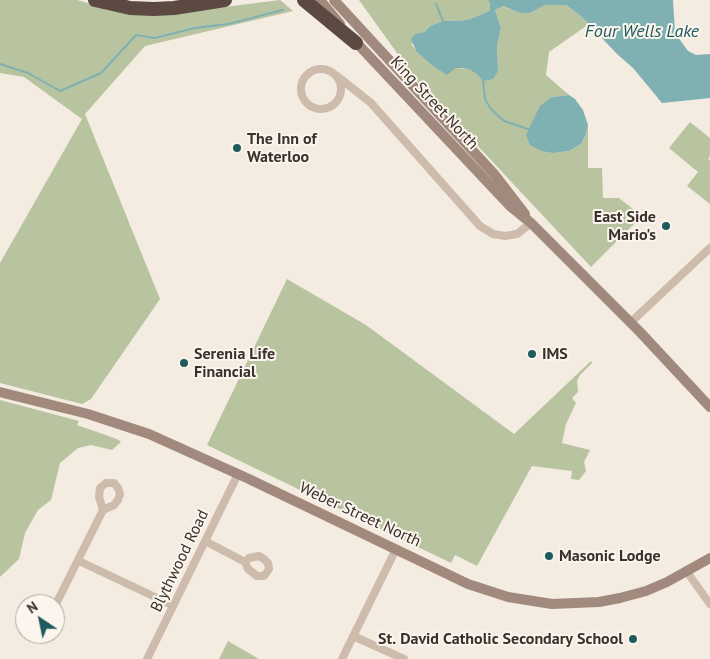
<!DOCTYPE html>
<style>
body{margin:0}
#map{position:relative;width:710px;height:659px;overflow:hidden;background:#f4ebe1;font-family:"PT Sans",sans-serif}
canvas{display:block}
.north{position:absolute;left:15px;top:594px;width:50px;height:50px;box-sizing:border-box;background:#fbf5ee;border:1px solid #aea6a0;border-radius:50%;rotate:326deg;font-size:14px;font-weight:700;line-height:20px;text-align:center;color:#3b302b}
.north::after{content:'';display:block;margin:auto;width:18px;height:22px;background:#1f5a5e;clip-path:polygon(50% 0,100% 100%,50% 72%,0 100%)}
</style>
<div id="map">
<canvas width="710" height="659"></canvas>
<div class="north">N</div>
</div>
<script>
const ctx = document.querySelector('canvas').getContext('2d');
ctx.lineJoin = 'round';
function fill(path, color) {
  ctx.fillStyle = color;
  ctx.fill(path, 'evenodd');
}
function shape(rows) {
  const path = new Path2D();
  for (const r of rows) {
    if (r.length === 3) {
      path.moveTo(r[0] + r[2], r[1]);
      path.arc(r[0], r[1], r[2], 0, 2 * Math.PI);
      continue;
    }
    path.moveTo(r[0], r[1]);
    for (let i = 2; i < r.length; i += 2) path.lineTo(r[i], r[i + 1]);
  }
  return path;
}
function strokePath(path, color, width, dash) {
  ctx.strokeStyle = color;
  ctx.lineWidth = width;
  ctx.lineCap = dash ? 'butt' : 'round';
  ctx.setLineDash(dash || []);
  ctx.stroke(path);
}
function label(font, color, halo, rows, align = 'center') {
  ctx.font = font + ' "PT Sans",sans-serif';
  ctx.lineWidth = 4;
  ctx.setLineDash([]);
  ctx.textBaseline = 'middle';
  ctx.strokeStyle = halo;
  ctx.fillStyle = color;
  for (const [text, x, y, turn = 0] of rows) {
    ctx.save();
    ctx.translate(x, y);
    ctx.rotate((+turn || 0) * Math.PI / 180);
    ctx.textAlign = isNaN(turn) ? turn : align;
    if (halo) ctx.strokeText(text, 0, 0);
    ctx.fillText(text, 0, 0);
    ctx.restore();
  }
}
const green = shape([
 [0,0,77,0,123,13,169,14,280,0,293,11,145,46,85,114,160,299,91,399,82,404,0,383,0,263,82,119,24,77,0,73],
 [359,0,488,0,490,4,490,10,485,13,467,20,443,21,430,26,424,32,415,35,412,45,416,51,430,64,447,74,456,68,468,69,478,75,498,71,497,46,501,28,495,10,502,6,520,13,530,13,545,5,566,5,582,17,589,24,549,52,546,75,569,95,552,97,554,153,569,151,581,144,586,134,588,125,588,168,602,168,603,198,619,198,642,216,591,267,417,81],
 [690,122,710,138,710,156,708,159,710,160,710,204,687,186,698,172,669,148],
 [287,279,366,325,514,434,591,361,592,363,580,375,577,381,578,392,572,398,576,403,566,424,562,443,590,450,584,462,586,471,579,480,571,479,572,471,532,466,477,566,455,555,451,563,207,445],
 [0,400,79,421,77,425,117,439,121,442,112,450,91,445,78,448,60,463,51,500,38,510,25,533,19,559,0,577],
 [228,641,259,659,219,659]
]);
const water = shape([
 [488,0,673,0,675,33,688,51,696,55,710,54,710,98,662,103,633,68,617,54,582,17,566,5,545,5,530,13,520,13,503,6,495,10,501,28,497,46,498,71,493,79,483,81,478,75,468,69,462,68,456,68,447,75,430,64,416,51,411,39,415,34,424,32,430,26,443,21,467,20,485,13,490,10,490,4],
 [569,95,575,99,583,110,588,125,586,134,581,144,569,151,554,153,542,151,530,145,526,135,540,106,552,97]
]);
const stream = shape([
 [436,4,443,21],
 [0,64,28,73,60,91,101,73,136,35,155,38,195,28,228,24,283,10],
 [483,81,485,99,491,109,504,121,528,129]
]);
const minor = shape([
 [321,89,20],
 [337,76,371,103,480,226,493,234,505,236,517,234,531,223],
 [630,323,710,248],
 [205,541,245,562,248,569,257,576,264,576,269,569,268,563,264,559,259,556,249,558,245,562],
 [79,561,172,605],
 [687,572,710,604],
 [55,606,103,510,114,505,118,500,120,494,118,488,114,483,106,483,100,488,99,497,103,510],
 [353,636,404,659],
 [147,659,238,474],
 [342,659,396,549]
]);
const secondary = shape([
 [320,0,340,24],
 [334,0,495,175,525,214],
 [353,39,510,206,531,223,640,332,710,407],
 [0,392,88,414,149,434,249,479,468,584,508,597,552,604,599,602,620,598,646,591,667,582,710,558]
]);
const motorway = shape([
 [95,0,130,8,154,9,174,8,225,0],
 [304,0,356,43]
]);
const markers = [
 [237,148,5,"#1f5a5e"],
 [666,226,5,"#1f5a5e"],
 [532,354,5,"#1f5a5e"],
 [184,363,5,"#1f5a5e"],
 [549,556,5,"#1f5a5e"],
 [633,639,5,"#1f5a5e"]
];
const streetNames = [
 ["King Street North",434,103,47],
 ["Weber Street North",360,515,25],
 ["Blythwood Road",180,561,-64]
];
const poiNames = [
 ["The Inn of",247,139],
 ["Waterloo",247,157],
 ["East Side",656,217,"right"],
 ["Mario's",656,235,"right"],
 ["Serenia Life",194,354],
 ["Financial",194,372],
 ["IMS",542,354],
 ["Masonic Lodge",559,556],
 ["St. David Catholic Secondary School",623,639,"right"]
];
const waterNames = [
 ["Four Wells Lake",642,32]
];
fill(green, '#b8c4a0');
fill(water, '#7fb0b2');
strokePath(stream, '#7fb0b2', 2);
strokePath(minor, '#cdbbac', 8);
strokePath(secondary, '#a18a7d', 10);
strokePath(motorway, '#5c4a42', 14);
for (const [x, y, r, color] of markers) {
  const dot = new Path2D();
  dot.arc(x, y, r, 0, 2 * Math.PI);
  ctx.fillStyle = color;
  ctx.fill(dot);
  strokePath(dot, '#fbf5ee', 2);
}
label('16px', '#3b302b', '#fbf5ee', streetNames);
label('bold 16px', '#3b302b', '#fbf5ee', poiNames, 'left');
label('italic 18px', '#1f5a5e', '#fbf5ee', waterNames);
</script>
